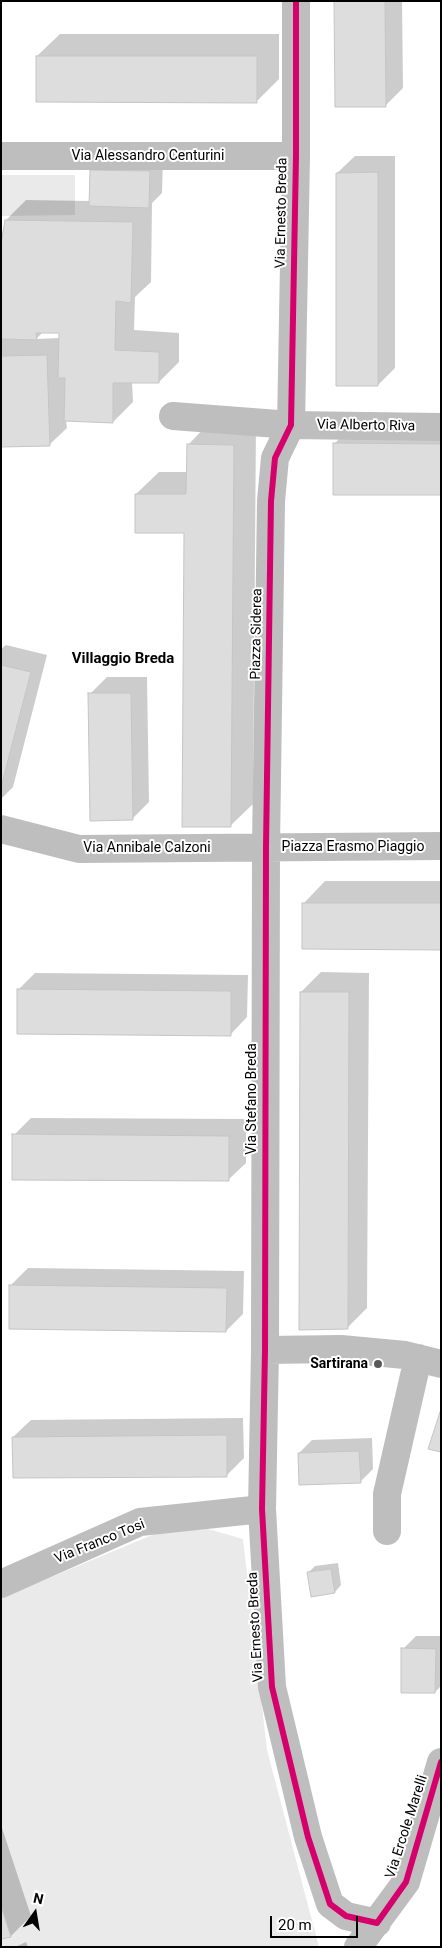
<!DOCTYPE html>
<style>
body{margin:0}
#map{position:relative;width:442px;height:1948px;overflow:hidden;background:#fff;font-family:Roboto,sans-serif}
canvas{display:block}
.frame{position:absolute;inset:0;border:2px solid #000;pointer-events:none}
.north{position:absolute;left:10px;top:1888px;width:50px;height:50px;-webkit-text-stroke:4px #fff;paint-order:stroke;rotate:13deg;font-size:14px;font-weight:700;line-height:20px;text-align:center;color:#000}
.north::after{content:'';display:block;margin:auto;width:18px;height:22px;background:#000;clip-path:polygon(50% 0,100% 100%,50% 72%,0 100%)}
.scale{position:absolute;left:270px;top:1916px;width:88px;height:22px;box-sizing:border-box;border:2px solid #000;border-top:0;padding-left:6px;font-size:15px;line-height:18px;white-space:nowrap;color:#000;-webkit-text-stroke:4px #fff;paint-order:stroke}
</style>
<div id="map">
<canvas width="442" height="1948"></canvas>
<div class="frame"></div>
<div class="north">N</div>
<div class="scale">20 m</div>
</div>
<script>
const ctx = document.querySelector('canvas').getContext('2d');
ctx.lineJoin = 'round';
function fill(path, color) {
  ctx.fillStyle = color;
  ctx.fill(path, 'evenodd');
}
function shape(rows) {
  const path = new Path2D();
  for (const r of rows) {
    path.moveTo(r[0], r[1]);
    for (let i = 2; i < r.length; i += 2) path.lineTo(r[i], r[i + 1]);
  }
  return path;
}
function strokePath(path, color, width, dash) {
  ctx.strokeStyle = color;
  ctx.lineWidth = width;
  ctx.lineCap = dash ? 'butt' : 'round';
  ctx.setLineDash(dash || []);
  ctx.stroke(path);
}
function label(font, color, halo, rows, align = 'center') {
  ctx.font = font + ' Roboto,sans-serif';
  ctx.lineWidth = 4;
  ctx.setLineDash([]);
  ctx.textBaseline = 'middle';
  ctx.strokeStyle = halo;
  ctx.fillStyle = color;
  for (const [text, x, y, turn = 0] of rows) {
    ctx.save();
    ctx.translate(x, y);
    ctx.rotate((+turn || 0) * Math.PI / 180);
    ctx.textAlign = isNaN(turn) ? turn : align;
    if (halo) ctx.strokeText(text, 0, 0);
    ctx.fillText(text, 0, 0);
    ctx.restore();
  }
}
const green = shape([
 [1,175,75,175,75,215,1,216],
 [208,1529,243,1539,267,1750,319,1947,1,1947,1,1598,157,1533]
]);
const shadow = shape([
 [335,1,402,1,403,88,386,105],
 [60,34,279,34,279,79,256,102,37,56],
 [355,156,395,156,395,368,378,385,337,173],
 [104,158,163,159,162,193,152,203,151,282,135,297,134,330,179,333,179,362,159,382,132,382,133,402,113,422,66,420,67,428,49,445,1,446,1,237,6,220,26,200,90,201,91,170],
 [60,331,60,338,36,339,43,332],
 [210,422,256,423,253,804,230,826,186,532,136,494,159,472,188,472,188,445],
 [354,424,441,425,441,493,334,444],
 [6,645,47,655,13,787,1,799,1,649],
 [107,677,147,677,149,802,132,819,90,694],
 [325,881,441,881,441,948,303,904],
 [321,972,369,973,367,1308,347,1328,301,992],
 [35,973,248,975,247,1017,230,1035,18,990],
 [31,1118,246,1119,246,1163,228,1180,14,1135],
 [28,1268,244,1271,243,1314,226,1331,11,1285],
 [243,1418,244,1458,227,1475,13,1437,31,1420],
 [372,1438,373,1469,360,1482,299,1453,312,1440],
 [338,1563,341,1585,335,1592,308,1573,315,1566],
 [416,1636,441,1636,441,1686,435,1692,403,1649],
 [1,1825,31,1916,11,1936,1,1938],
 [26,1942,28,1947,15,1947]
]);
const building = shape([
 [334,1,385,1,386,107,335,107,334,1],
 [36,56,257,56,257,103,36,102,36,56],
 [90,170,150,171,149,208,89,206,90,170],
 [378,172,378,386,336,386,336,173,378,172],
 [5,220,133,222,131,303,116,301,115,350,159,352,159,383,113,383,113,423,64,421,65,378,58,378,59,333,36,333,37,340,1,339,1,245,5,220],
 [47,355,50,446,1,447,1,356,47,355],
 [333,443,441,444,441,495,333,495,333,443],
 [187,444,234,445,231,827,182,827,184,533,135,533,135,494,186,494,187,444],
 [1,665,31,672,1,787,1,665],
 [88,693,131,693,133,820,90,821,88,693],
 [302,903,441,903,441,950,302,949,302,903],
 [17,989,231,991,231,1036,17,1034,17,989],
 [300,992,349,992,348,1329,299,1330,300,992],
 [12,1134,229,1136,229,1181,12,1180,12,1134],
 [9,1285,227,1288,226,1332,9,1329,9,1285],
 [441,1409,441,1452,428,1449,441,1409],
 [227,1435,227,1477,13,1478,12,1437,227,1435],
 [359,1451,361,1483,299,1485,298,1453,359,1451],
 [331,1569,335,1593,311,1597,307,1572,331,1569],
 [401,1648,436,1649,435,1693,401,1693,401,1648],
 [1,1906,11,1937,1,1939,1,1906]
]);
const minor = shape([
 [296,1,296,156,291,425,275,458,271,501,266,847,265,1350,262,1509,272,1687,308,1837,330,1904,346,1916,377,1923],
 [1,156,296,156],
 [173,416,291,425,441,427],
 [1,829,79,849,441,846],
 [265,1350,341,1349,405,1355,441,1364],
 [387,1531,387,1494,418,1358],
 [1,1584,140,1522,262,1509],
 [358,1947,406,1882,441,1762]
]);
const cycleway = shape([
 [296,1,296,156,291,425,275,458,271,501,266,847,265,1350,262,1509,272,1687,308,1837,330,1904,346,1916,377,1923,406,1882,441,1762]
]);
const markers = [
 [378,1364,5,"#595959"]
];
const streetNames = [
 ["Via Alessandro Centurini",148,156],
 ["Via Ernesto Breda",282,213,-89],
 ["Via Alberto Riva",366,426,1],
 ["Piazza Siderea",257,634,-89],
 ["Piazza Erasmo Piaggio",353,847],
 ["Via Annibale Calzoni",147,848],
 ["Via Stefano Breda",252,1099,-90],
 ["Via Franco Tosi",100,1542,-22],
 ["Via Ernesto Breda",256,1627,-93],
 ["Via Ercole Marelli",407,1827,-72]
];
const poiNames = [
 ["Sartirana",368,1364]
];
const neighbourhoodNames = [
 ["Villaggio Breda",123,659]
];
fill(green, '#eaeaea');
fill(shadow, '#0003');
fill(building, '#ddd');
strokePath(building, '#c5c5c5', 1);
strokePath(minor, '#bebebe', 28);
strokePath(cycleway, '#d6006c', 6);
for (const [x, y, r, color] of markers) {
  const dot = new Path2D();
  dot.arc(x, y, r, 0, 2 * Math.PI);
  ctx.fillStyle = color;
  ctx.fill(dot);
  strokePath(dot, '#fff', 2);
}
label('14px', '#000', '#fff', streetNames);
label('bold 14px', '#000', '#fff', poiNames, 'right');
label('bold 15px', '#000', '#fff', neighbourhoodNames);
</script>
